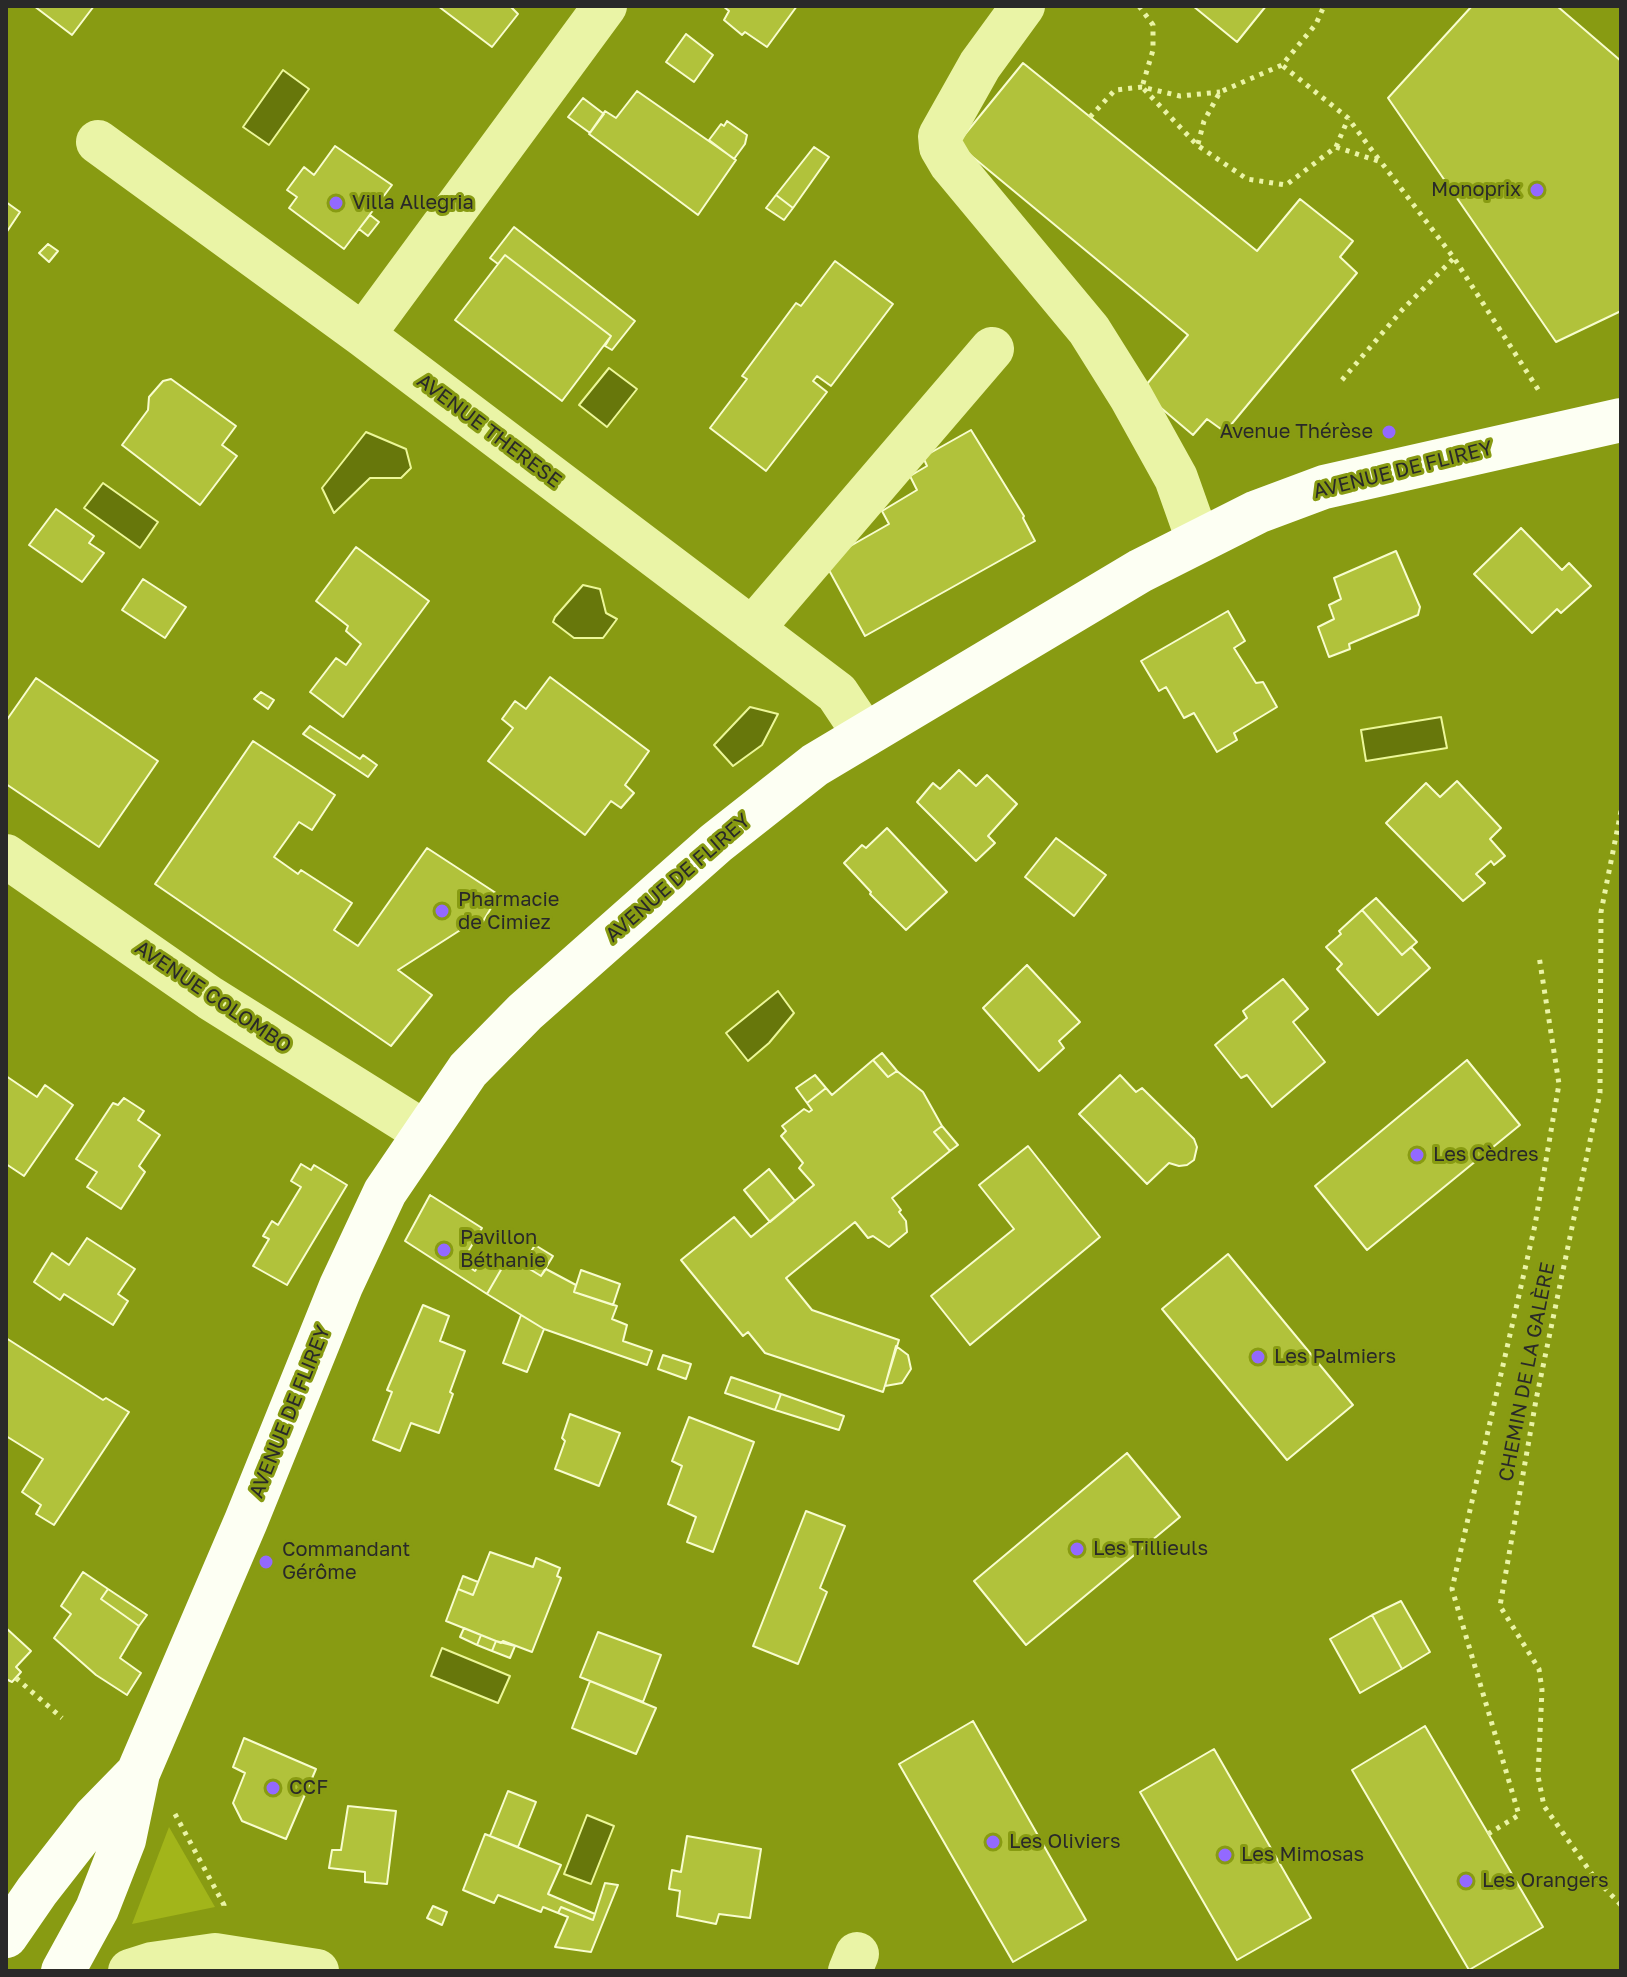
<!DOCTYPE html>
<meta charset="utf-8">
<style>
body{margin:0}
#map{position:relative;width:1627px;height:1977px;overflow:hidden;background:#889b12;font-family:"Golos Text",sans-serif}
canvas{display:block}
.frame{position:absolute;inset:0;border:8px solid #292929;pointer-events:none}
</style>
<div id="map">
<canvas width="1627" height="1977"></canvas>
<div class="frame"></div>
</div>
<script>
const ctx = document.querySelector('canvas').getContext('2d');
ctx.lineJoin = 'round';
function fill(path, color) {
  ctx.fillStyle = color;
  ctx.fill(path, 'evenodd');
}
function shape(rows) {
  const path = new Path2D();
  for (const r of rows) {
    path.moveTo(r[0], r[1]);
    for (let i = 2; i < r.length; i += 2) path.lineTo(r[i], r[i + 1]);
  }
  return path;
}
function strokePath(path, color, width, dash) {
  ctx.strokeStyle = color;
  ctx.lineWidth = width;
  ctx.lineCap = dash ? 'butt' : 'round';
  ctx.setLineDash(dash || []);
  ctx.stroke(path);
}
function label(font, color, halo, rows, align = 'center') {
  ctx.font = font + ' "Golos Text",sans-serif';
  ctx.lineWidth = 6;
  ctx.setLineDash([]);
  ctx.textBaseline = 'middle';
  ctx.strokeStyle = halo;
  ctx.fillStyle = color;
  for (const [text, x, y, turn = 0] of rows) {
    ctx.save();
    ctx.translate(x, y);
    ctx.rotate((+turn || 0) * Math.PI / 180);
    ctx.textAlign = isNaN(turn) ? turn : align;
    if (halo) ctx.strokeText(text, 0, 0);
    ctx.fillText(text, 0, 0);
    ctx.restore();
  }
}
const green = shape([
 [169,1827,215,1907,132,1924]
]);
const water = shape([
 [283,70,309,89,269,145,243,127,283,70],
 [609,368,637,389,607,427,579,405,609,368],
 [366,432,406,449,411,468,401,478,370,478,334,513,322,488,366,432],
 [103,483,158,522,140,548,84,508,103,483],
 [583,585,600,589,606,613,617,619,603,638,574,638,553,622,555,617,583,585],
 [750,707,778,714,762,745,733,766,714,745,750,707],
 [1441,717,1447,748,1366,761,1361,730,1441,717],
 [778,991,794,1013,769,1043,748,1061,726,1033,778,991],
 [442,1648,510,1676,498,1703,431,1676,442,1648],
 [587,1815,614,1826,591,1884,564,1874,587,1815]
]);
const building = shape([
 [34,6,94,6,72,35,34,6],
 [438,6,510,6,518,14,492,47,438,6],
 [723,6,797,6,767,47,745,32,742,35,724,20,729,11,723,6],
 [1193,6,1266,6,1237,42,1193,6],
 [1472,6,1557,6,1621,61,1621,311,1556,342,1388,98,1472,6],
 [686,34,713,55,694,82,666,62,686,34],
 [1023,63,1257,251,1300,199,1353,241,1340,257,1357,273,1225,432,1207,419,1193,435,1141,391,1188,335,957,144,1023,63],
 [637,91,736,160,698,215,589,134,605,111,616,118,637,91],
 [583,98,604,114,590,133,568,117,583,98],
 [727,121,747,135,745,144,734,159,709,140,721,124,724,126,727,121],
 [335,146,392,185,344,249,289,208,297,197,287,190,304,167,314,175,335,146],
 [814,147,829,157,793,208,776,195,814,147],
 [776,195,793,208,784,220,766,208,776,195],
 [6,202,20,212,6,233,6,202],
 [370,215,379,222,368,236,359,229,370,215],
 [514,227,635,321,612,350,605,346,611,336,505,255,498,264,490,258,514,227],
 [48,244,58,251,49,262,39,253,48,244],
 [505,255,611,336,562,401,455,320,505,255],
 [835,261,893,304,831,386,817,376,813,381,827,392,766,471,710,428,747,379,742,376,796,303,801,306,835,261],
 [171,379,236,426,222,445,237,456,200,505,122,445,148,410,149,397,163,381,171,379],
 [971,430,1024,516,1023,518,1035,541,865,636,824,561,889,524,882,511,917,490,910,476,927,466,923,457,971,430],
 [56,509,94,536,89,543,104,553,82,582,29,545,56,509],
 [1521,528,1562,570,1569,563,1591,586,1561,613,1557,609,1532,633,1474,574,1521,528],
 [356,547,429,601,343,717,310,692,336,658,346,665,361,644,346,631,348,626,316,601,356,547],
 [1396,551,1420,607,1418,615,1349,644,1350,649,1329,657,1318,627,1334,619,1329,605,1341,599,1334,578,1396,551],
 [143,579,186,607,165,638,122,610,143,579],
 [1228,611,1245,641,1234,648,1256,683,1263,682,1277,707,1234,733,1237,740,1217,752,1194,713,1184,718,1166,687,1159,691,1141,661,1228,611],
 [550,677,649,751,625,785,634,793,621,808,611,801,585,835,488,761,513,728,502,719,515,701,526,709,550,677],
 [36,678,158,761,99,847,6,784,6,721,36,678],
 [261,692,274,700,268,709,254,699,261,692],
 [310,726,360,759,363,755,377,765,368,777,303,734,310,726],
 [253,741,335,795,312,830,299,822,274,857,298,874,301,870,352,903,334,930,358,946,427,848,499,895,482,923,476,920,398,970,432,995,391,1046,155,884,253,741],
 [959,770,976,786,987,775,1017,804,988,836,995,843,976,861,917,802,933,783,940,789,959,770],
 [1457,781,1501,828,1490,839,1505,856,1494,865,1491,861,1476,874,1485,883,1463,901,1386,823,1426,783,1440,797,1457,781],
 [887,828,947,892,906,930,870,894,871,892,844,863,862,845,866,848,887,828],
 [1056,838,1106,875,1074,916,1025,877,1056,838],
 [1376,898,1417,942,1402,955,1362,910,1376,898],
 [1362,910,1402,955,1411,947,1430,968,1378,1015,1337,969,1342,964,1326,947,1341,934,1339,931,1362,910],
 [1027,965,1080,1022,1059,1041,1064,1048,1039,1071,983,1008,1027,965],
 [1283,979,1308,1009,1293,1022,1325,1062,1272,1107,1247,1075,1241,1078,1215,1045,1247,1018,1243,1011,1283,979],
 [882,1053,897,1071,888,1077,873,1060,882,1053],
 [873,1060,888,1077,897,1071,923,1092,942,1126,934,1132,950,1151,892,1198,901,1210,899,1212,906,1221,907,1232,889,1247,873,1236,868,1238,855,1222,786,1278,812,1310,899,1340,883,1392,765,1353,748,1332,743,1336,681,1260,734,1217,751,1237,814,1185,799,1168,803,1163,781,1136,786,1131,782,1126,804,1109,809,1112,812,1110,807,1103,826,1088,832,1095,873,1060],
 [1467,1060,1520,1125,1367,1250,1315,1186,1467,1060],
 [815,1075,826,1088,807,1103,796,1088,815,1075],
 [1120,1075,1136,1092,1142,1088,1194,1139,1197,1147,1194,1160,1187,1165,1179,1166,1169,1163,1147,1184,1089,1124,1079,1114,1120,1075],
 [6,1076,37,1097,45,1085,73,1105,24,1176,6,1164,6,1076],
 [124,1098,144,1111,138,1120,160,1135,139,1166,145,1172,121,1209,87,1187,97,1172,76,1159,113,1103,118,1105,124,1098],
 [942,1126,958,1145,950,1151,934,1132,942,1126],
 [1028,1146,1100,1237,970,1345,931,1296,1014,1229,979,1185,1028,1146],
 [301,1164,311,1170,314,1165,347,1185,287,1285,253,1266,269,1239,263,1236,272,1221,278,1225,301,1187,291,1181,301,1164],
 [769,1169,795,1201,770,1222,744,1190,769,1169],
 [430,1195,482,1228,462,1262,475,1271,484,1258,502,1268,487,1294,405,1241,430,1195],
 [87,1238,135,1269,118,1294,128,1301,113,1325,64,1294,60,1300,34,1282,52,1253,69,1265,87,1238],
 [535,1245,553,1256,541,1276,523,1265,535,1245],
 [1228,1254,1353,1405,1287,1460,1162,1309,1228,1254],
 [509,1256,541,1276,546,1269,576,1285,574,1292,617,1306,612,1319,627,1325,623,1341,652,1351,647,1365,544,1329,487,1294,509,1256],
 [581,1270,620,1284,613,1305,574,1292,581,1270],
 [423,1305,449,1316,440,1341,465,1351,450,1392,453,1394,439,1433,411,1423,400,1451,373,1440,392,1392,387,1390,423,1305],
 [521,1315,544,1329,527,1372,503,1363,521,1315],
 [6,1338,103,1400,106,1398,129,1412,54,1525,36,1514,41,1505,22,1492,43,1459,6,1436,6,1338],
 [896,1346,908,1355,911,1369,902,1383,885,1386,896,1346],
 [663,1355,691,1364,686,1379,658,1369,663,1355],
 [731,1377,781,1394,775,1410,725,1393,731,1377],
 [781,1394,844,1416,839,1430,775,1410,781,1394],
 [570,1414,620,1433,599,1486,555,1469,565,1441,562,1438,570,1414],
 [689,1417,754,1442,713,1552,687,1542,696,1517,668,1504,682,1466,672,1461,689,1417],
 [1127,1453,1180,1517,1026,1645,974,1581,1127,1453],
 [806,1511,845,1526,820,1588,827,1592,798,1664,753,1646,806,1511],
 [490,1552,533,1567,536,1558,560,1568,557,1576,561,1578,532,1652,503,1641,501,1643,446,1621,458,1589,473,1595,490,1552],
 [83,1572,108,1589,101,1599,139,1626,120,1658,141,1673,127,1695,96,1675,54,1638,71,1614,61,1606,83,1572],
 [463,1576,478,1582,473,1595,458,1589,463,1576],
 [108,1589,147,1615,139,1626,101,1599,108,1589],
 [1401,1601,1430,1652,1402,1669,1372,1615,1401,1601],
 [1372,1615,1402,1669,1360,1693,1330,1639,1372,1615],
 [6,1628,31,1651,16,1667,21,1672,12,1682,6,1679,6,1628],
 [464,1628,481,1635,477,1645,460,1637,464,1628],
 [598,1632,661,1655,643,1702,580,1677,598,1632],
 [481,1635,496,1641,492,1651,477,1645,481,1635],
 [496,1641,515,1646,510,1658,492,1651,496,1641],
 [590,1681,656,1708,636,1754,572,1728,590,1681],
 [973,1721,1086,1920,1013,1962,899,1764,973,1721],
 [1425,1726,1543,1927,1469,1970,1352,1770,1425,1726],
 [244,1738,316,1769,286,1839,242,1821,233,1803,245,1773,233,1767,244,1738],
 [1214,1749,1311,1918,1237,1960,1140,1792,1214,1749],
 [508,1791,536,1802,518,1847,490,1836,508,1791],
 [348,1806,396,1811,387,1884,365,1882,365,1872,329,1868,332,1850,341,1850,348,1806],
 [485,1834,561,1865,548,1894,595,1914,593,1920,561,1907,558,1913,543,1907,541,1912,498,1895,494,1903,463,1890,485,1834],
 [687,1836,761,1849,750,1918,719,1914,716,1924,677,1916,680,1891,669,1889,672,1870,681,1872,687,1836],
 [605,1883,618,1885,591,1952,555,1947,568,1917,558,1913,561,1907,593,1920,605,1883],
 [433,1906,447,1912,442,1925,427,1918,433,1906]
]);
const path = shape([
 [1139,6,1153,25,1153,50,1142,87,1197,145,1247,179,1286,185,1336,147,1381,162,1454,258,1541,394],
 [1283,66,1348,118,1380,161],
 [1090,117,1115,90,1142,87,1180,96,1220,92],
 [1198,144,1204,121,1220,92,1282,65,1316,24,1324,6],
 [1336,147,1348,119],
 [1342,380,1403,309,1454,258],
 [1621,811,1601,912,1600,1093,1536,1400,1500,1606,1539,1669,1542,1690,1538,1776,1544,1806,1594,1877,1621,1905],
 [16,1678,62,1718],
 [175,1814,224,1905,223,1911],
 [1488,1834,1519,1815,1452,1589,1535,1225,1559,1084,1539,956]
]);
const minor = shape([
 [1023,6,980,65,940,136,941,147,951,164,1089,330,1131,397,1176,478,1198,540],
 [98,142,363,335,837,693,865,735],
 [363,335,605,6],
 [752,629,992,349],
 [6,856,210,998,424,1132],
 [130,1971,152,1964,215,1955,317,1971],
 [850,1971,857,1954]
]);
const major = shape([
 [6,1936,37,1891,94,1818,138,1773],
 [63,1971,97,1909,124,1840,138,1773,246,1521,341,1286,385,1192,468,1070,525,1012,716,843,815,765,1140,571,1257,512,1324,487,1621,420]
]);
const markers = [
 [1537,190,8,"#9369ff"],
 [336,203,8,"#9369ff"],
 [1389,432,8,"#9369ff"],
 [442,911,8,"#9369ff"],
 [1417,1155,8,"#9369ff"],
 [444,1250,8,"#9369ff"],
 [1258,1357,8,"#9369ff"],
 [1077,1549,8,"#9369ff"],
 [266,1562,8,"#9369ff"],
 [273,1788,8,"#9369ff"],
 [993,1842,8,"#9369ff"],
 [1225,1855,8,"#9369ff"],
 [1466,1881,8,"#9369ff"]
];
const poiNames = [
 ["Monoprix",1521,190,"right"],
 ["Villa Allegria",352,203],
 ["Avenue Thérèse",1373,432,"right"],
 ["Pharmacie",458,900],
 ["de Cimiez",458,923],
 ["Les Cèdres",1433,1155],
 ["Pavillon",460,1238],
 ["Béthanie",460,1261],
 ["Les Palmiers",1274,1357],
 ["Les Tillieuls",1093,1549],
 ["Commandant",282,1550],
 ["Gérôme",282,1573],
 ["CCF",289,1788],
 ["Les Oliviers",1009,1842],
 ["Les Mimosas",1241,1855],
 ["Les Orangers",1482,1881]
];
const streetNames = [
 ["AVENUE THERESE",489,431,37],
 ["AVENUE DE FLIREY",1403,470,-14],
 ["AVENUE DE FLIREY",678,878,-41],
 ["AVENUE COLOMBO",213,997,34],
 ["CHEMIN DE LA GALÈRE",1527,1372,-79],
 ["AVENUE DE FLIREY",290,1412,-68]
];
fill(green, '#a2b51a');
fill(water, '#67770b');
strokePath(water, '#ecf798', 2);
fill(building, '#b1c23b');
strokePath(building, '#f8fdce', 2);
strokePath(path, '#eaf4a6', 5, [4, 6]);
strokePath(minor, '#eaf4a6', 44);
strokePath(major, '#fdfff3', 44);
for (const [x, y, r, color] of markers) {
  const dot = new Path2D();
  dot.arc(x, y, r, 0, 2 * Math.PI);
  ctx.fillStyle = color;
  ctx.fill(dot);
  strokePath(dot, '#889b12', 3);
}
label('20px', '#292929', '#889b12', poiNames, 'left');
label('20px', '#292929', '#889b12', streetNames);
</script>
